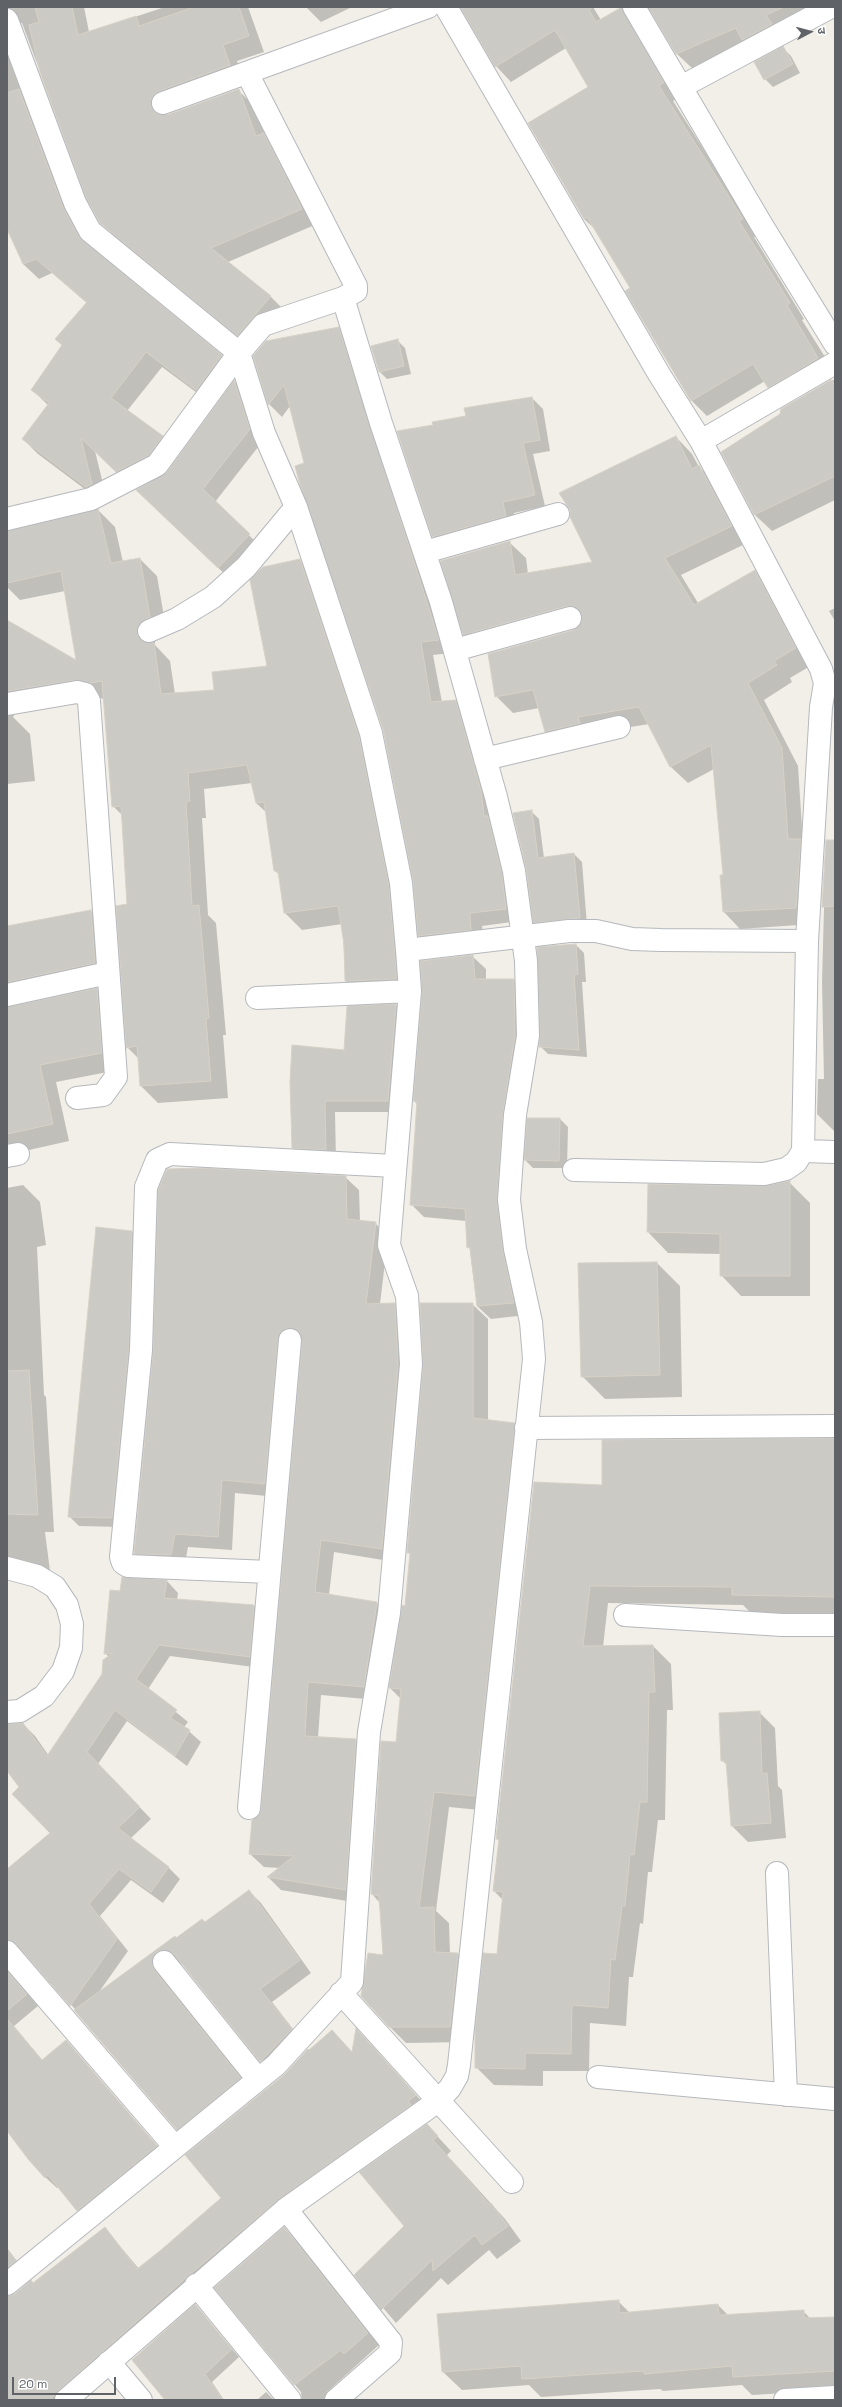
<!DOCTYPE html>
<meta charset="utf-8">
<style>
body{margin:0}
#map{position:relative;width:842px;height:2407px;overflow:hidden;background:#f1efe8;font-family:"Space Grotesk","Noto Sans Devanagari",sans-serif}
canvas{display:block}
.frame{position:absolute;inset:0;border:8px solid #5f6368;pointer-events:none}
.north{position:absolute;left:790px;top:12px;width:40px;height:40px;-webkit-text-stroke:3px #fff;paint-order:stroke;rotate:84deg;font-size:11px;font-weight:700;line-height:16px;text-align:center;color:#5f6368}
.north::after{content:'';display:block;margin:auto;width:14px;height:18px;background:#5f6368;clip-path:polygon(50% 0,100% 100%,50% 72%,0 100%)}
.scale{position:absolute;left:12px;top:2377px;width:104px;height:18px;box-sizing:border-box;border:2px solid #5f6368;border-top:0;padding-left:5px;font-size:12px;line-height:14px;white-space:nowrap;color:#5f6368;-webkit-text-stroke:3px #fff;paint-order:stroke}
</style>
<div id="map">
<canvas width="842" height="2407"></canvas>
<div class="frame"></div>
<div class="north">उ</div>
<div class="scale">20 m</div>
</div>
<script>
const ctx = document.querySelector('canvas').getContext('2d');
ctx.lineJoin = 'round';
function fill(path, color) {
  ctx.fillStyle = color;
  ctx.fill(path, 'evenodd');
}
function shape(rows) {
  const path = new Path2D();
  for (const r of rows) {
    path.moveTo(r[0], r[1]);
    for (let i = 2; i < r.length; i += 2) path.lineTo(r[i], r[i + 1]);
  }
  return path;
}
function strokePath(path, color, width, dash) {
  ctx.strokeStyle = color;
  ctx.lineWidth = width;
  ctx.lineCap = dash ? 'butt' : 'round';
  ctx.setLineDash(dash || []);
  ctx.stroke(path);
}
const shadow = shape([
 [7,7,84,7,89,32,165,7,248,7,264,52,237,61,244,81,168,110,166,116,238,90,253,105,265,135,279,150,317,224,228,262,270,296,286,312,253,350,116,238,101,222,87,197,22,23,18,23,78,224,91,248,221,356,236,371,212,404,162,367,127,411,162,437,177,452,132,486,95,451,107,500,102,502,38,454,23,439,48,405,32,390,63,345,88,304,52,273,39,279,23,264,7,227],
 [306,7,352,7,321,22],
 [461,7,593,7,601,20,621,8,679,98,673,101,758,235,754,237,804,319,802,320,835,373,784,403,765,381,707,416,692,401,627,291,631,288,596,230,584,219,589,87,566,48,511,82,496,66],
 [648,7,807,7,808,12,693,69,677,54],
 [783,48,791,56,800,73,773,87,765,79],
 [339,329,352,342,451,653,433,655,442,702,455,701,468,714,519,921,482,926,484,943,432,949,419,936,414,880,384,730,305,464,290,406,282,417,269,404,254,356],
 [397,340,405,348,411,374,387,379,379,371],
 [835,379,835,500,772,531,755,515,782,410],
 [235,382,247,394,262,442,215,502,262,548,231,580,150,503,168,473],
 [532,398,543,409,550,451,533,454,545,506,514,513,516,527,444,547,433,536,434,426],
 [676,437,692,454,699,467,716,483,747,543,681,575,698,603,755,571,771,588,812,665,790,678,792,682,764,700,798,766,803,843,813,924,740,929,724,912,722,876,724,875,714,769,688,783,671,767,649,724,594,733,562,748,546,731,539,708,513,713,496,696,582,622,481,651,464,634,509,542,526,558,528,574,593,563],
 [571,604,572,606,473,633,473,631],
 [98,510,115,527,123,562,140,559,157,576,167,634,155,641,155,645,170,661,175,694,215,691,269,666,300,561,317,578,375,754,413,996,363,998,346,981,342,924,302,930,285,913,280,875,275,871,267,813,256,803,252,783,204,789,206,818,202,818,208,915,216,923,226,1035,223,1035,228,1098,158,1103,141,1086,139,1059,127,1047,128,904,122,815,113,806,104,699,92,696,16,712,13,717,30,734,35,781,7,784,7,623,77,662,65,591,20,600,7,587,7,532],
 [835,608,835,621,829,611],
 [531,811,539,819,544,858,574,854,582,862,587,926,542,930,534,922],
 [835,841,835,1132,817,1114,818,1079,824,1079,822,982,824,908,823,906],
 [91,911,108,928,112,980,15,1003,14,1007,97,989,114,1006,118,1070,56,1082,69,1141,7,1155,7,928],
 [576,945,584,953,586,982,582,982,587,1057,548,1054,540,1046],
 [472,956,486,969,486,980,514,980,527,993,509,1213,526,1315,491,1319,477,1306,466,1221,424,1217,411,1204,417,1104,414,1101],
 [396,1005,407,1016,399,1112,335,1112,336,1160,304,1158,293,1148,345,1051,348,1007],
 [560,1119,568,1127,567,1168,533,1168,525,1160],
 [345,1177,359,1190,360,1221,375,1223,388,1237,380,1304,394,1304,408,1318,395,1562,334,1552,329,1595,377,1603,390,1616,377,1700,321,1695,318,1738,356,1740,369,1754,359,1903,281,1890,268,1877,280,1868,264,1867,250,1854,262,1809,303,1342,299,1342,278,1497,235,1493,232,1550,188,1547,184,1568,148,1567,135,1553],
 [790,1183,810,1203,810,1296,741,1296,721,1275,721,1254,668,1253,648,1232,649,1185,764,1188],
 [23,1185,40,1202,46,1245,37,1247,44,1395,46,1397,54,1532,45,1532,50,1571,21,1572,7,1577,7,1188],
 [132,1232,141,1242,121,1527,79,1526,69,1516],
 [657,1263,680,1286,682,1397,605,1399,582,1376],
 [472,1304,488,1319,488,1421,514,1424,530,1440,490,1811,449,1807,436,1911,449,1923,450,1953,458,1954,474,1969,466,2042,406,2043,390,2027,380,1903,372,1894,397,1743,401,1699,390,1688,403,1607,406,1607,411,1555,408,1552],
 [835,1440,835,1614,751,1613,743,1605,608,1603,603,1647,653,1646,671,1664,673,1710,667,1710,665,1820,658,1820,652,1872,648,1872,643,1924,640,1923,633,1977,629,1977,626,2026,590,2023,589,2071,543,2071,543,2086,494,2085,476,2067,498,1955,503,1900,494,1891,500,1842,497,1839,603,1486],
 [167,1581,178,1593,177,1600,254,1606,265,1617,261,1668,170,1656,148,1689,188,1722,184,1727,201,1742,187,1766,127,1721,98,1764,151,1819,130,1839,168,1867,180,1879,163,1903,131,1880,100,1916,128,1951,99,1992,174,1937,176,1939,205,1923,249,1891,261,1903,311,1973,272,2002,303,2042,273,2073,183,1965,175,1961,163,1976,166,1983,252,2090,190,2141,27,1954,16,1951,7,1962,7,1870,52,1833,7,1769,7,1730,23,1724,35,1736,49,1756,103,1674,109,1657,105,1653,121,1592],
 [759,1712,775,1728,778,1786,782,1790,786,1838,748,1842,732,1826,727,1765,722,1760],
 [7,1968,38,2006,14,2026,43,2061,66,2041,168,2158,89,2222,59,2187,57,2188,45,2177,7,2126],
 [367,2041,427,2107,290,2210,71,2400,7,2400,7,2296,10,2297,31,2282,34,2284,105,2228,139,2269,162,2251,223,2198,353,2053],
 [427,2125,451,2151,447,2155,505,2219,521,2241,497,2259,489,2250,448,2285,441,2278,396,2323,355,2275,405,2226],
 [284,2228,296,2240,379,2345,327,2392,334,2400,302,2400,301,2392,216,2288],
 [7,2248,26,2273,7,2291],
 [618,2301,630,2313,718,2305,729,2316,803,2311,810,2318,835,2318,835,2390,752,2395,742,2385,663,2391,660,2389,541,2397,529,2385,462,2390,443,2372],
 [195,2306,239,2357,212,2382,224,2400,167,2400],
 [266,2392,274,2400,257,2400]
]);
const building = shape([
 [35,7,72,7,78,35,136,16,139,26,194,7,239,7,249,36,223,45,230,65,159,91,153,95,151,101,155,113,167,115,239,89,256,136,264,133,302,209,211,248,271,296,237,336,100,223,86,198,40,72,29,25,39,22,35,7],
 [460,7,593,7,589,10,596,22,622,7,664,82,659,86,743,219,739,221,790,303,787,305,818,358,768,388,753,364,691,401,625,291,630,288,587,217,584,219,528,123,588,87,555,30,495,67,460,7],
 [648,7,784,7,766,15,772,24,742,40,736,28,676,54,648,7],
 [783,46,793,64,764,80,754,62,783,46],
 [19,89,63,207,79,237,222,355,196,390,146,352,111,398,163,436,149,455,116,472,81,438,92,484,86,487,22,439,49,403,31,390,62,345,55,339,87,302,36,259,23,264,7,229,7,93,19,89],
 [339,327,439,640,421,642,431,702,456,700,481,790,484,816,488,816,502,873,506,909,470,913,471,930,418,936,413,881,383,729,300,485,295,466,304,463,284,385,268,405,253,356,266,341,339,327],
 [398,339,404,366,379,372,371,346,398,339],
 [234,380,250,429,203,489,250,534,218,568,136,490,167,472,234,380],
 [831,380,835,385,835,476,754,515,721,452,780,414,781,409,831,380],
 [532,397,540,440,523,443,535,495,503,502,506,516,432,537,397,431,433,425,432,422,466,416,464,408,532,397],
 [676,436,692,469,699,465,732,526,665,558,694,605,755,570,796,648,774,661,777,665,748,683,782,748,788,839,801,839,796,908,723,912,720,875,723,875,711,745,670,767,639,707,578,717,580,723,545,732,533,690,495,697,488,654,574,630,582,621,578,609,567,606,463,635,440,561,510,541,515,575,592,562,570,517,570,510,559,493,676,436],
 [98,509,111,563,140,558,150,617,139,624,137,636,142,641,154,643,161,694,214,690,212,672,267,666,250,580,263,567,300,559,359,736,389,885,397,979,345,981,344,944,338,906,284,913,278,871,274,871,264,802,256,803,247,765,188,773,190,801,186,802,192,906,199,905,209,1018,206,1019,211,1081,140,1086,137,1046,126,1048,116,906,127,904,121,806,112,807,102,681,90,683,75,680,7,691,7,620,76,660,61,571,7,583,7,531,98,509],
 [532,810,538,858,574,853,580,918,533,923,526,868,513,813,532,810],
 [826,840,835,840,835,906,822,907,826,840],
 [91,910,95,963,7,982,7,926,91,910],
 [576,944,578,974,574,975,579,1050,539,1047,540,1036,537,947,576,944],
 [473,955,475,979,514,979,515,1035,503,1114,497,1199,503,1251,514,1303,477,1306,470,1247,467,1248,465,1209,410,1205,417,1101,413,1101,422,992,420,961,473,955],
 [97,988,102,1053,40,1065,53,1124,7,1134,7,1007,97,988],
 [396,1004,388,1101,325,1101,326,1150,292,1148,290,1082,292,1045,344,1050,347,1006,396,1004],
 [527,1118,560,1118,559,1161,524,1160,527,1118],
 [200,1168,346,1176,347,1219,376,1222,366,1304,395,1303,398,1364,382,1549,321,1540,315,1592,377,1602,364,1687,308,1682,305,1736,356,1739,346,1890,267,1877,294,1856,249,1854,252,1820,259,1815,261,1809,302,1341,297,1330,285,1329,278,1339,265,1484,222,1480,218,1537,175,1534,171,1555,134,1554,153,1351,158,1190,167,1169,200,1168],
 [790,1181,790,1276,720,1276,720,1234,647,1232,648,1184,764,1186,790,1181],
 [96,1227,132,1231,129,1349,112,1518,68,1517,96,1227],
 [657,1262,660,1375,581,1377,578,1263,657,1262],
 [420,1303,473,1303,473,1418,515,1423,475,1796,434,1792,419,1908,434,1907,435,1952,458,1953,450,2027,389,2027,361,1996,368,1953,383,1955,379,1896,371,1894,381,1741,396,1742,401,1689,389,1688,402,1605,405,1606,410,1553,407,1553,423,1365,420,1303],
 [29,1370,38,1515,7,1514,7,1371,29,1370],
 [835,1438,835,1597,732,1595,732,1587,590,1586,583,1646,653,1645,655,1692,649,1692,647,1802,640,1802,634,1855,630,1854,625,1906,622,1906,615,1960,611,1959,608,2008,572,2005,571,2054,525,2053,525,2069,475,2068,475,2029,483,1953,497,1954,503,1892,493,1891,499,1839,496,1839,534,1482,602,1485,602,1440,835,1438],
 [122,1577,167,1580,164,1598,254,1605,250,1657,159,1645,136,1679,177,1710,170,1718,190,1730,175,1756,115,1710,87,1752,140,1807,118,1828,169,1867,151,1892,119,1869,89,1904,117,1939,70,2006,16,1944,7,1940,7,1869,50,1833,12,1794,19,1787,7,1771,7,1724,23,1723,47,1756,102,1674,103,1660,113,1653,104,1654,110,1590,120,1591,122,1577],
 [760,1711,762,1774,767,1773,771,1823,731,1826,726,1761,721,1761,719,1713,760,1711],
 [249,1890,300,1960,260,1989,292,2029,260,2062,174,1954,162,1950,156,1953,152,1964,154,1970,241,2078,177,2130,74,2010,175,1936,176,1938,202,1919,205,1922,249,1890],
 [7,1971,27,1994,7,2011,7,1971],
 [7,2019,42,2060,66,2040,157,2146,77,2211,48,2175,45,2178,28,2159,7,2131,7,2019],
 [356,2028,416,2095,408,2101,411,2105,278,2200,188,2276,58,2391,50,2400,7,2400,7,2296,15,2294,31,2280,33,2283,105,2227,137,2269,161,2250,221,2198,185,2155,284,2075,308,2049,309,2050,332,2030,352,2052,356,2028],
 [427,2124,438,2136,433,2140,489,2204,491,2203,508,2226,482,2245,475,2235,433,2271,432,2260,381,2310,354,2275,404,2226,359,2172,427,2124],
 [284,2227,368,2333,344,2354,341,2350,294,2385,214,2288,284,2227],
 [7,2250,16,2261,7,2268,7,2250],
 [619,2300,619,2313,718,2304,719,2315,804,2310,804,2318,835,2317,835,2371,733,2377,732,2366,644,2374,644,2371,522,2379,521,2366,442,2372,437,2314,619,2300],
 [195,2304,232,2349,205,2374,223,2400,165,2400,132,2360,195,2304]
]);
const minor = shape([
 [446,7,659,374,701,441,821,669,825,683,821,707,807,941,803,1151,835,1152],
 [634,7,760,222,835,344],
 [7,20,75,203,90,231,239,353,264,433,296,507,371,733,401,883,407,950,410,991,389,1245,407,1296,411,1364,389,1613,369,1732,352,1982,276,2065,7,2284],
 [681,87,829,8],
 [163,103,428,7],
 [701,441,835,363],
 [7,519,91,499,157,465,239,353,263,325,343,298,356,291,356,286,247,73],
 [425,552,558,514],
 [149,631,177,619,213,597,246,567,296,507],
 [455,650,570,618],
 [7,704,77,692,85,694,89,701,116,1077,103,1095,77,1098],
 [485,759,619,727],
 [407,950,569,931,596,931,632,939,661,940,807,941],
 [7,995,108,973],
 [257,998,410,991],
 [7,1156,18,1154],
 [574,1170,764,1174,786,1169,796,1162,803,1151],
 [526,1428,835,1426],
 [7,1568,37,1576,55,1587,67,1605,72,1624,71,1648,63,1671,44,1696,20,1711,7,1712],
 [269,1572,128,1566,123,1563,121,1557,141,1350,146,1187,157,1160,170,1154,394,1166],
 [625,1615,782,1625,835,1625],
 [249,1808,290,1340],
 [777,1873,786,2095],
 [7,1952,175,2147],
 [164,1962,257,2078],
 [341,1993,512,2182],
 [598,2077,835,2099],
 [286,2209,391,2342,390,2353,336,2400],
 [196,2285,290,2400],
 [109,2362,141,2400],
 [66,2400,286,2209,438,2101,450,2088,457,2076,459,2065,534,1359,531,1322,515,1249,509,1200,515,1115,528,1036,526,961,514,871,496,797,441,602,381,423,343,298],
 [785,2400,835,2397]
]);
fill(shadow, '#0003');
fill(building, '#cccac5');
strokePath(building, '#d6d1c6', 1);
strokePath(minor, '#b5b8bc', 24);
strokePath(minor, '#fff', 22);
</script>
